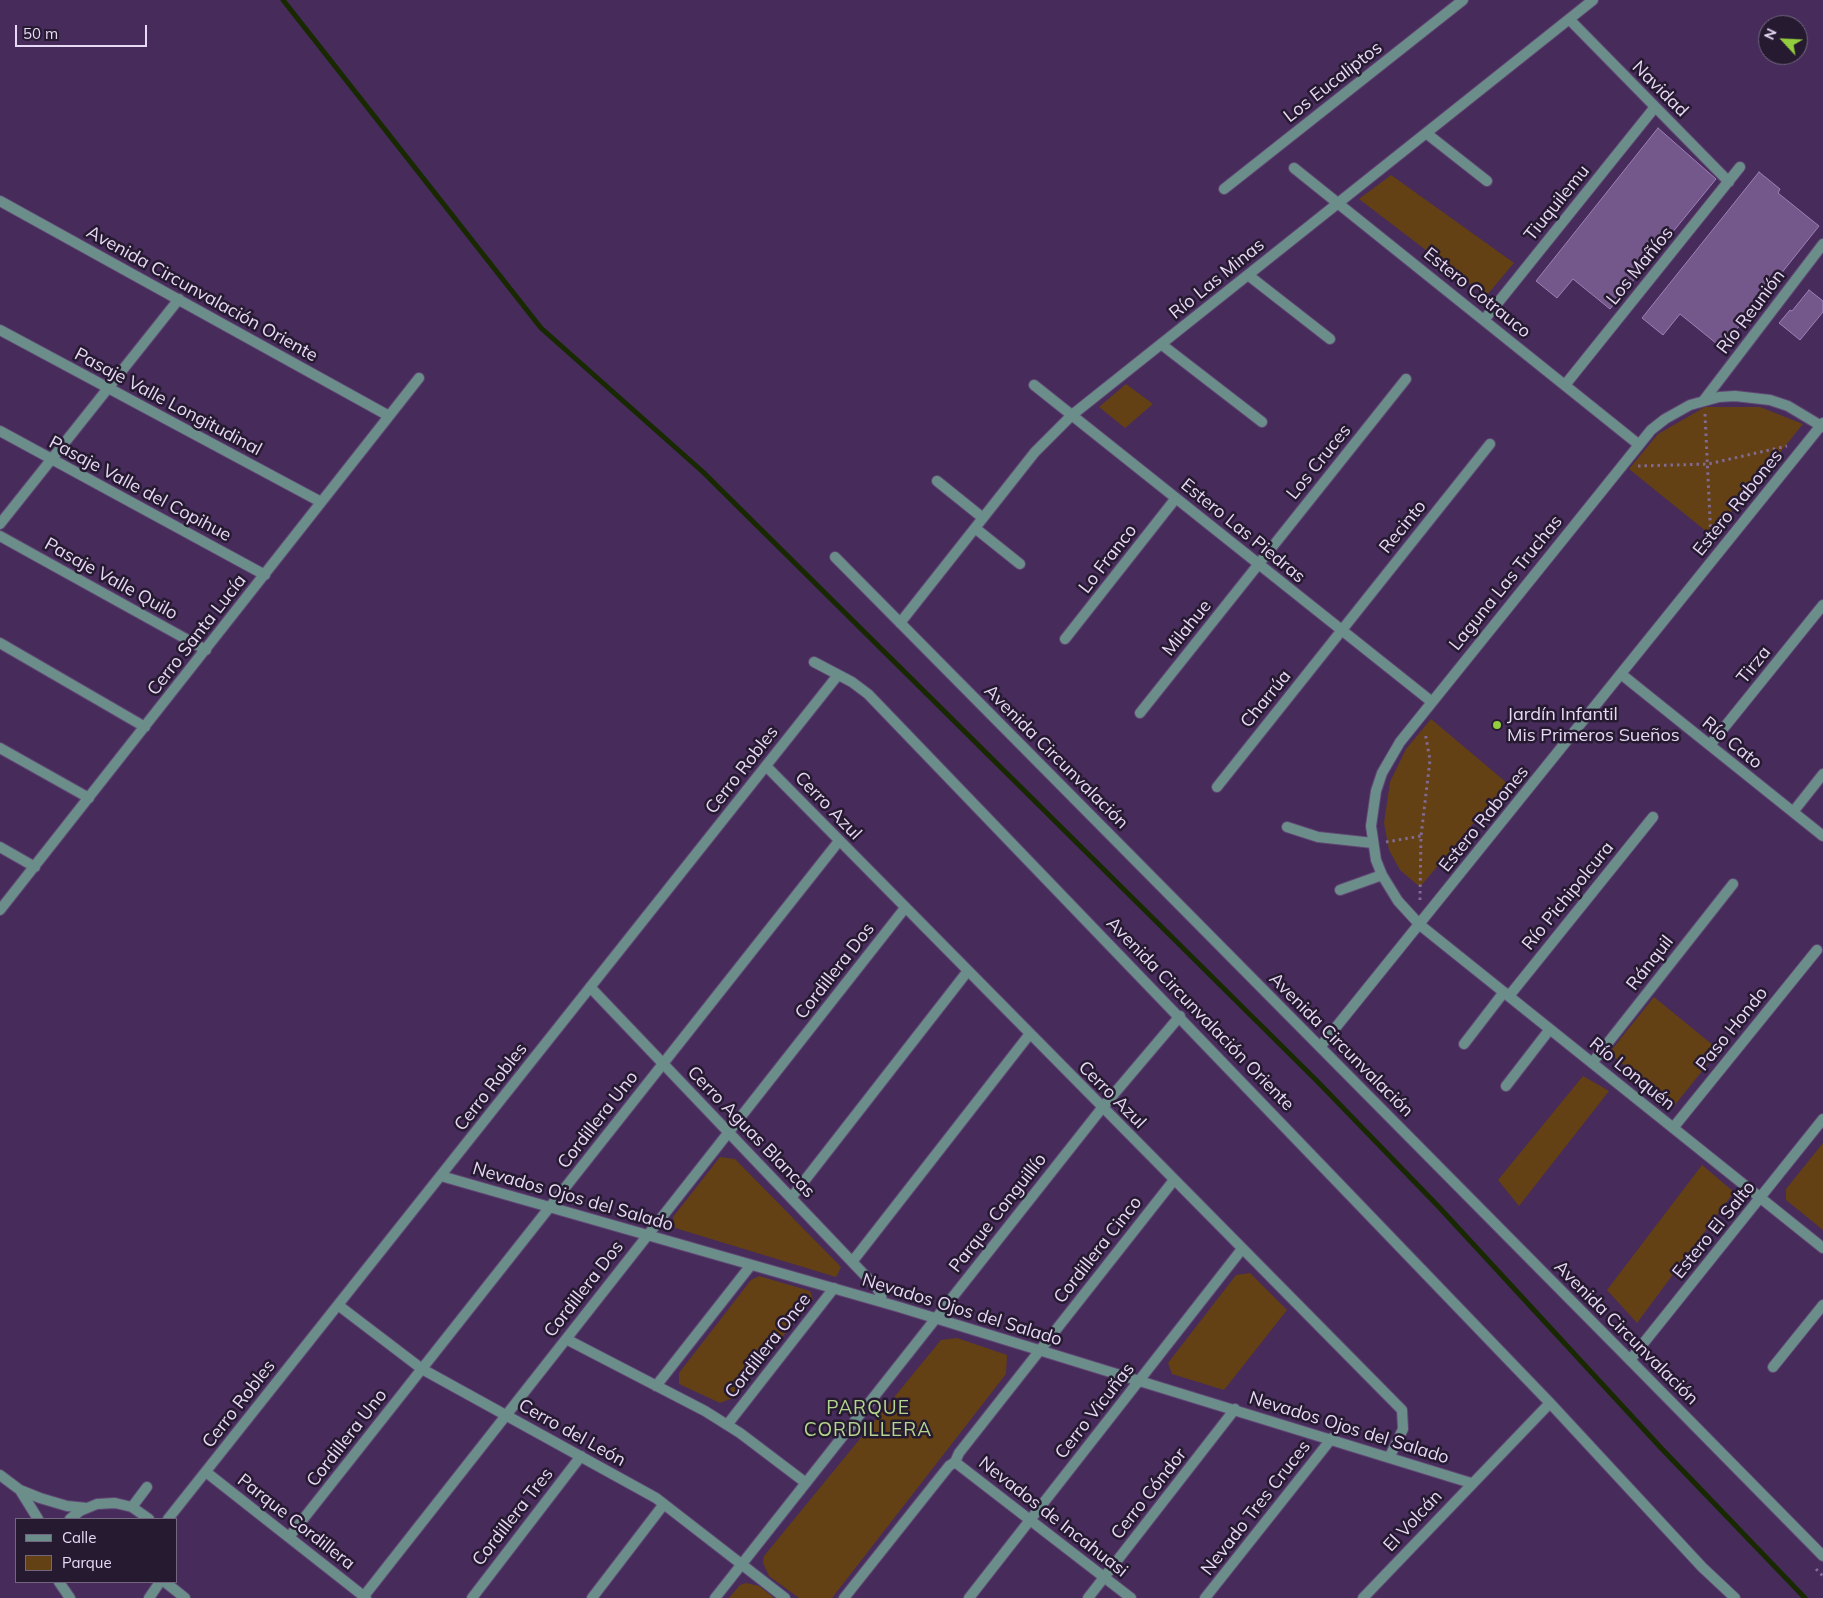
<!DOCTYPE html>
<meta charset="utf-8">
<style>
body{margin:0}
#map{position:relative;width:1823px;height:1598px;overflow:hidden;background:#462b5b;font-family:Mulish,sans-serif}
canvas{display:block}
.legend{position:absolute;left:15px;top:1518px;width:162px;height:65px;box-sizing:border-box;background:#261a30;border:1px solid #73667f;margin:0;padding:6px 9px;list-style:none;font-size:15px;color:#e7d8f5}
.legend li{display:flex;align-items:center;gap:10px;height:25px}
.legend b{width:25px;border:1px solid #73667f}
.north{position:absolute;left:1758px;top:15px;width:50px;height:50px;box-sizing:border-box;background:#261a30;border:1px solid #73667f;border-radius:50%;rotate:295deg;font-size:14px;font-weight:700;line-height:20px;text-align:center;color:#e7d8f5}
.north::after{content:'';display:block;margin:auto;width:18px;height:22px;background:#93cd3d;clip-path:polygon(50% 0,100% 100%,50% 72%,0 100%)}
.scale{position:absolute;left:15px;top:25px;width:132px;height:22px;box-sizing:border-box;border:2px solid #e7d8f5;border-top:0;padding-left:6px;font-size:15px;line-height:18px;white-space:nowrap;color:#e7d8f5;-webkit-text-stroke:4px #261a30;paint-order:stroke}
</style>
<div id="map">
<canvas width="1823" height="1598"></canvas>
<ul class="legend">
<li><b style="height:6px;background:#6c8e8b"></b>Calle</li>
<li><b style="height:14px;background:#644114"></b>Parque</li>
</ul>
<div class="north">N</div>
<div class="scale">50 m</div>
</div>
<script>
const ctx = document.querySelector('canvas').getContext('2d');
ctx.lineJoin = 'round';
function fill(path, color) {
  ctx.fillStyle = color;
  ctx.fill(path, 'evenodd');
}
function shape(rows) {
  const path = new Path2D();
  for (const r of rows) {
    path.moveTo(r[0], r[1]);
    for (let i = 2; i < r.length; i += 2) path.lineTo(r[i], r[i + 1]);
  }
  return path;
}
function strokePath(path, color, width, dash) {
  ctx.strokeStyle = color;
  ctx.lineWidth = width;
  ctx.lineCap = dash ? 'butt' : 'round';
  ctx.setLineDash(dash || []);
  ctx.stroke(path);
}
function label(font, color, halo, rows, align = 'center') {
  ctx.font = font + ' Mulish,sans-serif';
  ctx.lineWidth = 5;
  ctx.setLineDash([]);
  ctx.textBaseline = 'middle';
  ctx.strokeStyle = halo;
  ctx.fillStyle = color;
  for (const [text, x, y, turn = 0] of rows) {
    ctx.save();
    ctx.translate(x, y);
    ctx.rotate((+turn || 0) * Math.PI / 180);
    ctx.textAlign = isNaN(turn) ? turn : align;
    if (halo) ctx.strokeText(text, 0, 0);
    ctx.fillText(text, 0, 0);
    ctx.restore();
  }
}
const green = shape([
 [1391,175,1514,263,1486,296,1359,199],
 [1126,384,1153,404,1125,428,1099,407],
 [1705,407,1760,407,1803,424,1712,536,1629,469,1658,434],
 [1431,719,1507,783,1420,887,1400,870,1389,850,1384,823,1390,782,1406,749],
 [1654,997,1719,1050,1674,1106,1609,1053],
 [1583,1076,1609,1091,1519,1206,1498,1180],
 [1823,1143,1823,1230,1786,1200,1786,1189],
 [720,1157,735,1159,841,1267,836,1277,675,1228,673,1217],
 [1702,1165,1734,1192,1637,1323,1607,1290],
 [1250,1273,1287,1310,1224,1390,1172,1374,1168,1363,1236,1275],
 [759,1276,810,1291,813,1299,733,1398,720,1403,679,1384,679,1373,751,1280],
 [957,1338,1007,1355,1006,1374,832,1598,799,1598,769,1576,763,1563,764,1556,941,1340],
 [746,1583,759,1586,774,1598,729,1598,740,1585]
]);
const stream = shape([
 [283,0,541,328,703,472,1317,1081,1438,1206,1662,1449,1805,1598]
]);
const building = shape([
 [1658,128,1716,179,1610,309,1573,279,1557,298,1536,281,1658,128],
 [1759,172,1780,189,1778,193,1819,226,1722,348,1680,314,1663,335,1642,318,1759,172],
 [1809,290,1823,301,1823,312,1800,340,1779,323,1790,310,1792,311,1809,290]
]);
const path = shape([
 [1705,414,1711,540],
 [1638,466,1708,464,1787,446],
 [1386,842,1421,836],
 [1420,900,1421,836,1430,760,1425,732],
 [1816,1569,1823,1576]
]);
const minor = shape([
 [1569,19,1729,182],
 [1426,133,1487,181],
 [1294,168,1638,444],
 [1224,189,1463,0],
 [0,201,389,416],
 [1248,275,1330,339],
 [1484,320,1655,107],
 [0,330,321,502],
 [1161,344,1262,422],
 [1034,385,1432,702],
 [1565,385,1740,167],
 [1704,400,1823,244],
 [1823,427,1788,406,1770,400,1735,396,1719,397,1690,405,1665,419,1651,430,1400,742,1382,773,1376,791,1371,826,1376,860,1382,875,1398,901,1420,925,1823,1248],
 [0,431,265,575],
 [937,481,983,518],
 [0,524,179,299],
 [975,528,1020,564],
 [0,536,206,650],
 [835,557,1630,1360],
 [900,623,1035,452,1072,415,1593,0],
 [1065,639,1176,498],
 [0,643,145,727],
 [814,662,852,682,868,694,1550,1403,1702,1567,1735,1598],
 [1621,674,1823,836],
 [1140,713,1406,379],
 [1710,745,1823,605],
 [0,748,89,798],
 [766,766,1402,1410,1403,1429,1390,1456],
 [1217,787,1490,444],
 [1793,812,1823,774],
 [1287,827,1318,837,1373,843],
 [0,847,35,867],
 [1340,890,1382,875],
 [0,910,419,378],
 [590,987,877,1288,881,1295,882,1302],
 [1509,996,1653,817],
 [1464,1044,1504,992],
 [1320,1047,1823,423],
 [1592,1063,1733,884],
 [1506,1086,1550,1029],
 [1673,1128,1817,950],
 [441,1176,899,1307,1471,1483],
 [791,1198,967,972],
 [852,1262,1029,1035],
 [338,1305,422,1369,656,1498,785,1598],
 [566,1339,705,1411,740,1433,806,1483],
 [1773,1367,1823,1305],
 [656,1386,751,1265],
 [727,1425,834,1288],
 [955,1462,1131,1598],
 [206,1472,366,1598],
 [132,1507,147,1487],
 [168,1519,838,675],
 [289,1537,839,841],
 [364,1596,905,908],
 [472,1598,581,1456],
 [592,1598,664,1504],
 [715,1598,1102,1108,1180,1016],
 [844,1598,949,1466,955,1462,959,1453,1174,1180],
 [969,1598,1242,1249],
 [1088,1598,1235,1409],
 [1205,1598,1332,1438],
 [1363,1598,1550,1403]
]);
const tertiary = shape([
 [1823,1119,1630,1360,1823,1556],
 [0,1475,20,1490,40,1498,67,1506,87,1508],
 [20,1490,38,1519],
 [70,1519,80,1511,97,1504,115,1503,132,1507,149,1519],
 [59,1582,70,1598],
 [165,1582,185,1598],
 [149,1598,160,1582]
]);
const markers = [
 [1497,725,5,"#93cd3d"]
];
const streetNames = [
 ["Los Eucaliptos",1333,82,-38],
 ["Navidad",1660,89,45],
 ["Tiuquilemu",1557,203,-51],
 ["Los Mañíos",1640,266,-51],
 ["Río Las Minas",1217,279,-39],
 ["Estero Cotrauco",1477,293,39],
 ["Avenida Circunvalación Oriente",202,294,29],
 ["Río Reunión",1751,312,-53],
 ["Pasaje Valle Longitudinal",168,402,28],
 ["Los Cruces",1319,462,-51],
 ["Pasaje Valle del Copihue",140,489,28],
 ["Estero Rabones",1738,503,-51],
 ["Recinto",1403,527,-51],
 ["Estero Las Piedras",1243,531,39],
 ["Lo Franco",1108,559,-52],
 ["Pasaje Valle Quilo",111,579,29],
 ["Laguna Las Truchas",1506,583,-51],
 ["Milahue",1187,628,-51],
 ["Cerro Santa Lucía",197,635,-52],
 ["Tirza",1754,665,-51],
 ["Charrúa",1266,699,-51],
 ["Río Cato",1732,743,39],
 ["Avenida Circunvalación",1056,757,45],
 ["Cerro Robles",742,770,-52],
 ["Cerro Azul",828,806,46],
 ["Estero Rabones",1484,819,-51],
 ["Río Pichipolcura",1568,896,-51],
 ["Ránquil",1650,963,-52],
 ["Cordillera Dos",835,971,-52],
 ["Avenida Circunvalación Oriente",1200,1014,46],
 ["Paso Hondo",1732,1029,-51],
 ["Avenida Circunvalación",1341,1045,45],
 ["Río Lonquén",1632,1074,39],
 ["Cerro Robles",491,1087,-52],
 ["Cerro Azul",1112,1095,45],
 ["Cordillera Uno",598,1120,-52],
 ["Cerro Aguas Blancas",751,1132,46],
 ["Nevados Ojos del Salado",573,1197,16],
 ["Parque Conguillío",998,1213,-52],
 ["Estero El Salto",1714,1230,-51],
 ["Cordillera Cinco",1098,1250,-52],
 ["Cordillera Dos",584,1289,-52],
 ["Nevados Ojos del Salado",962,1310,17],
 ["Avenida Circunvalación",1626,1333,45],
 ["Cordillera Once",768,1346,-52],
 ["Cerro Robles",239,1404,-52],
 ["Cerro Vicuñas",1095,1411,-52],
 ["Nevados Ojos del Salado",1349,1428,17],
 ["Cerro del León",572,1433,29],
 ["Cordillera Uno",347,1438,-52],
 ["Cerro Cóndor",1149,1494,-52],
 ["Nevado Tres Cruces",1256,1508,-52],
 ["Cordillera Tres",513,1517,-52],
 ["Nevados de Incahuasi",1053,1517,38],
 ["El Volcán",1413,1521,-47],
 ["Parque Cordillera",296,1522,38]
];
const poiNames = [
 ["Jardín Infantil",1507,715],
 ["Mis Primeros Sueños",1507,736]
];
const neighbourhoodNames = [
 ["PARQUE",868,1408],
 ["CORDILLERA",868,1430]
];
fill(green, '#644114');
strokePath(stream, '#182900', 5);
fill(building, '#74578b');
strokePath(building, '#9e80b7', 1);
strokePath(minor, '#604774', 12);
strokePath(tertiary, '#604774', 12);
strokePath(path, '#816a93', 3, [2.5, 4]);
strokePath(minor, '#6c8e8b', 10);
strokePath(tertiary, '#6c8e8b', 10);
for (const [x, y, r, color] of markers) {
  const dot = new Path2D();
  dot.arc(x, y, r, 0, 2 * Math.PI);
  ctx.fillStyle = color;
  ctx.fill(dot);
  strokePath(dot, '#261a30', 2);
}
label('18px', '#e7d8f5', '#261a30', streetNames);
label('18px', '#e7d8f5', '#261a30', poiNames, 'left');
ctx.letterSpacing = '1px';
label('19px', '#b4d58f', '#261a30', neighbourhoodNames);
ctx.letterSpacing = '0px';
</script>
